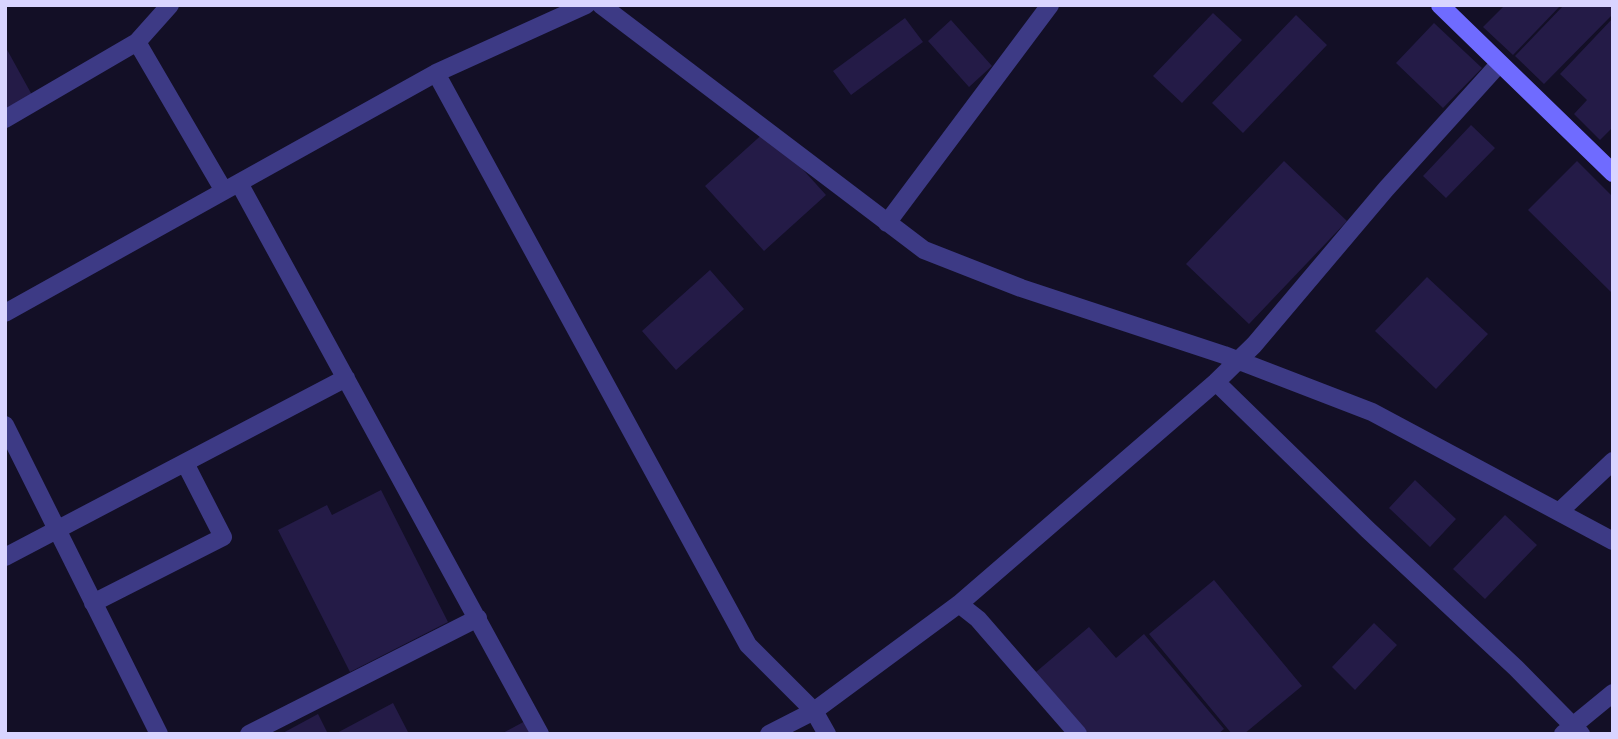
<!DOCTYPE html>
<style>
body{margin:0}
#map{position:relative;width:1618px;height:739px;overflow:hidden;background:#130f26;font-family:"Fira Sans Condensed",sans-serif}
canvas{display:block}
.frame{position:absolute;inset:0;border:7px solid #d9d4ff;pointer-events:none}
</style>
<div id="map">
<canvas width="1618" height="739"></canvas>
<div class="frame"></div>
</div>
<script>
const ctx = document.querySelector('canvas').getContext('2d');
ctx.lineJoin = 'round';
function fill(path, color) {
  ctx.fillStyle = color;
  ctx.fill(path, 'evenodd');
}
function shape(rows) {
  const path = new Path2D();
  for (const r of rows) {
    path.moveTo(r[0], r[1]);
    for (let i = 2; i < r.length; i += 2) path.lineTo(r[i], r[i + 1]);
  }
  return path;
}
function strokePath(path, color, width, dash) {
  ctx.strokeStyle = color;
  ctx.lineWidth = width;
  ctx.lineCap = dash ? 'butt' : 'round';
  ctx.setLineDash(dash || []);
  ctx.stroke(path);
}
const building = shape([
 [1505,5,1561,5,1513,55,1483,27],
 [1564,5,1613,5,1613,14,1544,84,1515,56],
 [1213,13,1242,40,1182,103,1153,76],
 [1296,15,1327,45,1243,133,1212,103],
 [905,18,923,42,851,95,833,71],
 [1613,18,1613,127,1600,140,1574,114,1587,100,1560,74],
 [951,20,992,66,969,87,928,41],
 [1434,23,1482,68,1443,108,1396,63],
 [5,46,32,95,5,109],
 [1471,125,1495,148,1446,198,1423,176],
 [767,130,826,195,764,251,705,186],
 [1284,161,1347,221,1249,324,1186,264],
 [1577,161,1613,197,1613,294,1528,210],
 [710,270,744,309,676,370,642,331],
 [1427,277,1488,334,1436,389,1375,331],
 [1415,480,1456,519,1430,547,1389,508],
 [381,490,448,622,350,672,278,530,327,505,332,515],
 [1505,515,1537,545,1485,599,1453,569],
 [1214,580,1302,686,1244,734,1232,734,1149,634],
 [1374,623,1397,645,1355,690,1332,667],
 [1089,627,1116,658,1144,634,1224,729,1218,734,1089,734,1036,672],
 [393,703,409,734,335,734],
 [318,714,328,734,281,734],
 [529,719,536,734,501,734]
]);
const street = shape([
 [601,5,924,250,1021,288,1224,355,1372,412,1613,541],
 [137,42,224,191],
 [436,73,748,645,814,711,827,734],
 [5,119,137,42,170,5],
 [239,183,540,734],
 [887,223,1050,5],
 [5,313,436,73,586,5],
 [1216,382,1368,530,1516,668,1581,734],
 [5,425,159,734],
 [1560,511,1613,461],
 [5,557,346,378],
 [93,603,223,537,185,463],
 [959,604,978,619,1078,734],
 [249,734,478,618],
 [769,734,814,711,959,604,1216,382,1254,345,1386,189,1499,64],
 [1563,734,1613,693]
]);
const secondary = shape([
 [1440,5,1613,173]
]);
fill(building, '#241b47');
strokePath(street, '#3d3a85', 18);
strokePath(secondary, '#6f6bff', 18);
</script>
